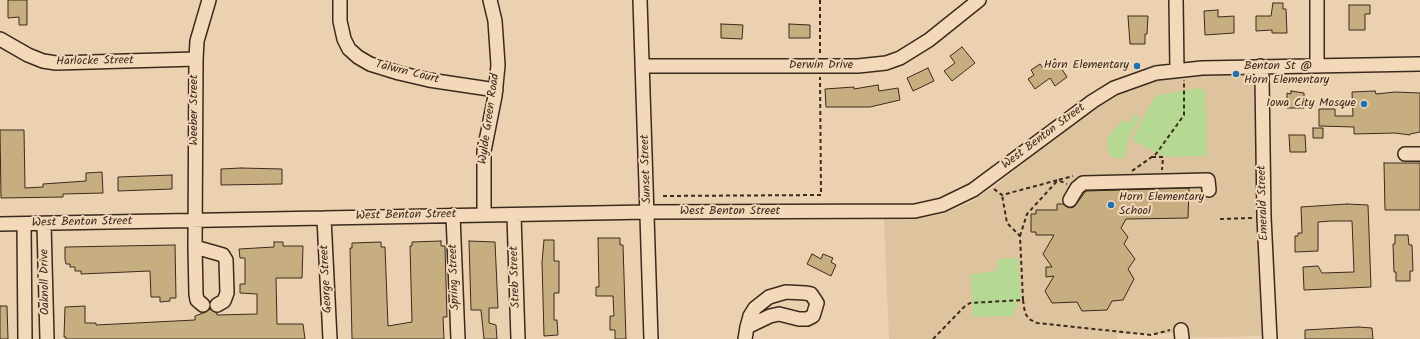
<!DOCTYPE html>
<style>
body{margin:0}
canvas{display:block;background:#ebd1af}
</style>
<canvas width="1420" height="339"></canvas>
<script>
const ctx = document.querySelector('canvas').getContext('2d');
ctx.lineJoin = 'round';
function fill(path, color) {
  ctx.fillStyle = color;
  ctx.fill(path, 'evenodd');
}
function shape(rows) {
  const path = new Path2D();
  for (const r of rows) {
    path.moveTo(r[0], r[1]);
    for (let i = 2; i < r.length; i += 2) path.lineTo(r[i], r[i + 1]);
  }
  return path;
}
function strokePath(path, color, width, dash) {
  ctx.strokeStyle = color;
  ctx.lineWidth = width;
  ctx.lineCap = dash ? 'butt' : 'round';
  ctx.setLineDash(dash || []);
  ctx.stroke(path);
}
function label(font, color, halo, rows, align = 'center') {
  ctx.font = font + ' Kalam,sans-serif';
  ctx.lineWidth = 4;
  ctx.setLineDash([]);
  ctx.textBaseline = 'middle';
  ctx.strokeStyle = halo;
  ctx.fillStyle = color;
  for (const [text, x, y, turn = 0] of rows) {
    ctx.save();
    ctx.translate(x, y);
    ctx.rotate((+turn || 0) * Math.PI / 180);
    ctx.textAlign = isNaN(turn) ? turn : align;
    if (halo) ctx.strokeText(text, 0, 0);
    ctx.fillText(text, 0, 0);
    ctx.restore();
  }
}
const built = shape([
 [1242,73,1251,77,1254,85,1264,336,1174,338,1173,333,1117,334,1117,339,889,339,884,219,928,217,943,214,971,202,994,187,1089,111,1125,91,1164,78,1192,74]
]);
const green = shape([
 [1199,88,1205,90,1207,156,1165,157,1132,140,1155,96],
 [1133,115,1140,117,1140,121,1136,124,1128,139,1124,158,1113,158,1108,151,1107,143,1108,137,1124,119,1128,124,1130,124],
 [1018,258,1021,298,1016,302,1017,309,1014,310,1014,316,973,317,971,274,997,271,998,259]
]);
const building = shape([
 [8,0,27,0,27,25,19,25,19,17,8,18,8,0],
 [1273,3,1283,3,1283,9,1286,9,1287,33,1272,33,1272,30,1256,31,1256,16,1271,16,1273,3],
 [1349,5,1370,5,1370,14,1365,14,1365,30,1349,30,1349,5],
 [1218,10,1218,17,1234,16,1234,33,1205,35,1204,11,1218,10],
 [1128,16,1148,16,1147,34,1145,34,1145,44,1130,44,1128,16],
 [721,24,743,25,742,39,721,38,721,24],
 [789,24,810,25,810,38,789,38,789,24],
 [962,47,975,63,952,81,944,71,955,63,950,56,962,47],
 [1055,59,1067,77,1055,86,1050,78,1035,89,1028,79,1034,75,1031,70,1040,64,1043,68,1055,59],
 [928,68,934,81,913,91,907,78,928,68],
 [878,85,879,91,898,88,900,100,870,107,826,107,825,89,854,87,854,89,878,85],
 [1291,91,1304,93,1304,108,1287,108,1287,93,1291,94,1291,91],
 [1375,91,1376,94,1395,92,1420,93,1420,132,1410,134,1410,135,1395,133,1354,134,1354,127,1319,126,1319,109,1335,109,1335,116,1353,116,1352,92,1375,91],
 [1313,128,1323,128,1323,138,1313,138,1313,128],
 [0,130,24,130,25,188,43,187,43,184,86,181,86,173,102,172,103,193,63,194,63,197,1,198,0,130],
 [1289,135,1305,135,1306,152,1290,152,1289,135],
 [1384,163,1420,163,1420,210,1385,210,1384,163],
 [241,168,282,169,282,184,221,185,221,169,241,168],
 [172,175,172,189,118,191,118,177,172,175],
 [1189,188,1188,218,1126,219,1121,228,1128,237,1124,244,1135,259,1128,269,1134,279,1123,300,1112,301,1107,310,1082,311,1077,302,1052,303,1045,291,1054,276,1046,277,1046,267,1052,267,1043,254,1054,235,1036,235,1036,232,1031,232,1031,214,1036,214,1036,210,1057,210,1057,204,1063,204,1070,208,1074,207,1086,191,1189,188],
 [1347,204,1368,205,1371,287,1304,290,1303,267,1318,266,1322,273,1354,272,1353,246,1352,221,1331,221,1318,222,1318,251,1295,252,1295,236,1298,236,1298,233,1302,233,1301,207,1347,204],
 [1395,235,1408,235,1409,245,1412,245,1413,271,1410,271,1410,281,1396,281,1396,272,1394,272,1393,244,1395,244,1395,235],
 [598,238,620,238,620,245,623,245,626,339,615,339,615,330,610,330,610,316,614,316,613,296,596,296,596,287,599,287,598,238],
 [544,240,554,240,554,261,559,261,559,293,554,293,554,320,557,320,558,335,544,336,542,262,544,240],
 [441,241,441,246,445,246,447,317,443,317,444,339,352,339,350,248,352,248,352,243,381,242,381,247,385,247,388,326,412,322,410,246,412,246,412,242,441,241],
 [469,241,495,242,498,308,489,308,489,323,496,325,497,339,484,339,481,310,471,310,469,241],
 [274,242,283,242,283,246,303,246,302,278,276,278,277,324,303,324,305,339,66,339,66,337,64,337,65,307,85,306,85,323,96,323,96,325,195,320,195,316,206,312,210,309,217,313,217,315,257,314,257,294,240,293,240,284,245,284,245,258,240,258,239,249,274,247,274,242],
 [175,245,176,298,170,298,170,301,160,302,160,297,151,297,150,271,81,274,81,271,75,271,75,267,70,267,70,264,66,264,65,259,65,247,175,245],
 [812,254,821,259,823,254,833,258,831,262,836,265,831,276,807,264,812,254],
 [0,306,7,306,8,339,0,339,0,306],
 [1358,327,1372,328,1373,339,1305,339,1305,330,1358,327]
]);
const path = shape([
 [820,0,820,55],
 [1152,157,1163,157,1162,170],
 [1132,171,1156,154,1184,115,1184,80],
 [994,189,1002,195,1058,180,1067,184],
 [663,196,821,195,820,77],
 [1220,219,1252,218],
 [1020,236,1027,214,1058,180,1073,176],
 [1023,300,1025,313,1029,319,1037,323,1151,335,1170,330],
 [933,339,964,307,970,303,1023,300,1020,236,1007,223,1002,195]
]);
const minor = shape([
 [340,0,340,21,344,39,349,49,358,57,370,64,399,73,429,80,496,90],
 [640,0,651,339],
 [1176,0,1177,70],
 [1317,0,1317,65],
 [0,39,28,55,43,61,56,63,196,59],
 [643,66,858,66,886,63,900,58,929,40,979,0],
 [1260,66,1262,77,1264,217,1270,339],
 [1405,154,1420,154],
 [1070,200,1077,188,1083,183,1208,180,1209,190],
 [453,215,458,339],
 [484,215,484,151,495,96,498,65,495,21,490,0],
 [514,215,518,339],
 [324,218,330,339],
 [0,224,648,212,915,211,942,205,973,190,1093,101,1114,88,1156,73,1202,68,1420,64],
 [24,224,25,339],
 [44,224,47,339],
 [195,247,196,59,197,41,209,0],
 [203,305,197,300,196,294,195,247,223,255,226,260,227,293,224,301,217,305],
 [1181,330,1182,339],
 [745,339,747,327,750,316,755,308,769,297,786,292,805,293,811,294,817,303,813,316,807,319,799,319,779,314,770,316,747,327]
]);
const markers = [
 [1137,66,4,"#1f6fb2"],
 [1236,74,4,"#1f6fb2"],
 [1364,104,4,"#1f6fb2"],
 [1111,205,4,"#1f6fb2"]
];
const streetNames = [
 ["Harlocke Street",95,62,-1],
 ["Derwin Drive",821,66],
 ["Talwrn Court",407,73,14],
 ["Weeber Street",195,110,-90],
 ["Wylde Green Road",490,119,-82],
 ["West Benton Street",1044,137,-37],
 ["Sunset Street",647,169,-92],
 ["Emerald Street",1264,203,-92],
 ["West Benton Street",730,212],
 ["West Benton Street",406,216,-1],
 ["West Benton Street",82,223,-1],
 ["Spring Street",455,277,-92],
 ["Streb Street",516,277,-92],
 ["George Street",327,279,-93],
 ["Oaknoll Drive",46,282,-91]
];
const poiNames = [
 ["Horn Elementary",1129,66],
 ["Benton St @",1244,67,"left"],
 ["Horn Elementary",1244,81,"left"],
 ["Iowa City Mosque",1356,104],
 ["Horn Elementary",1119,198,"left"],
 ["School",1119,212,"left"]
];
fill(built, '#ddc39e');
fill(green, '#b5d893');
fill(building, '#c7ae80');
strokePath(building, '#3b2a1e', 1);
strokePath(minor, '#3b2a1e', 16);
strokePath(path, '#3b2a1e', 2, [4, 3]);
strokePath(minor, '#f3d8ba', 13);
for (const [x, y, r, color] of markers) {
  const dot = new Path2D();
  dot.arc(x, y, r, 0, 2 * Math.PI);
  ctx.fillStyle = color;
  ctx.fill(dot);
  strokePath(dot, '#f3d8ba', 1.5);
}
label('12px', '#3b2a1e', '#f3d8ba', streetNames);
label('12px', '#3b2a1e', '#f3d8ba', poiNames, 'right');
</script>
